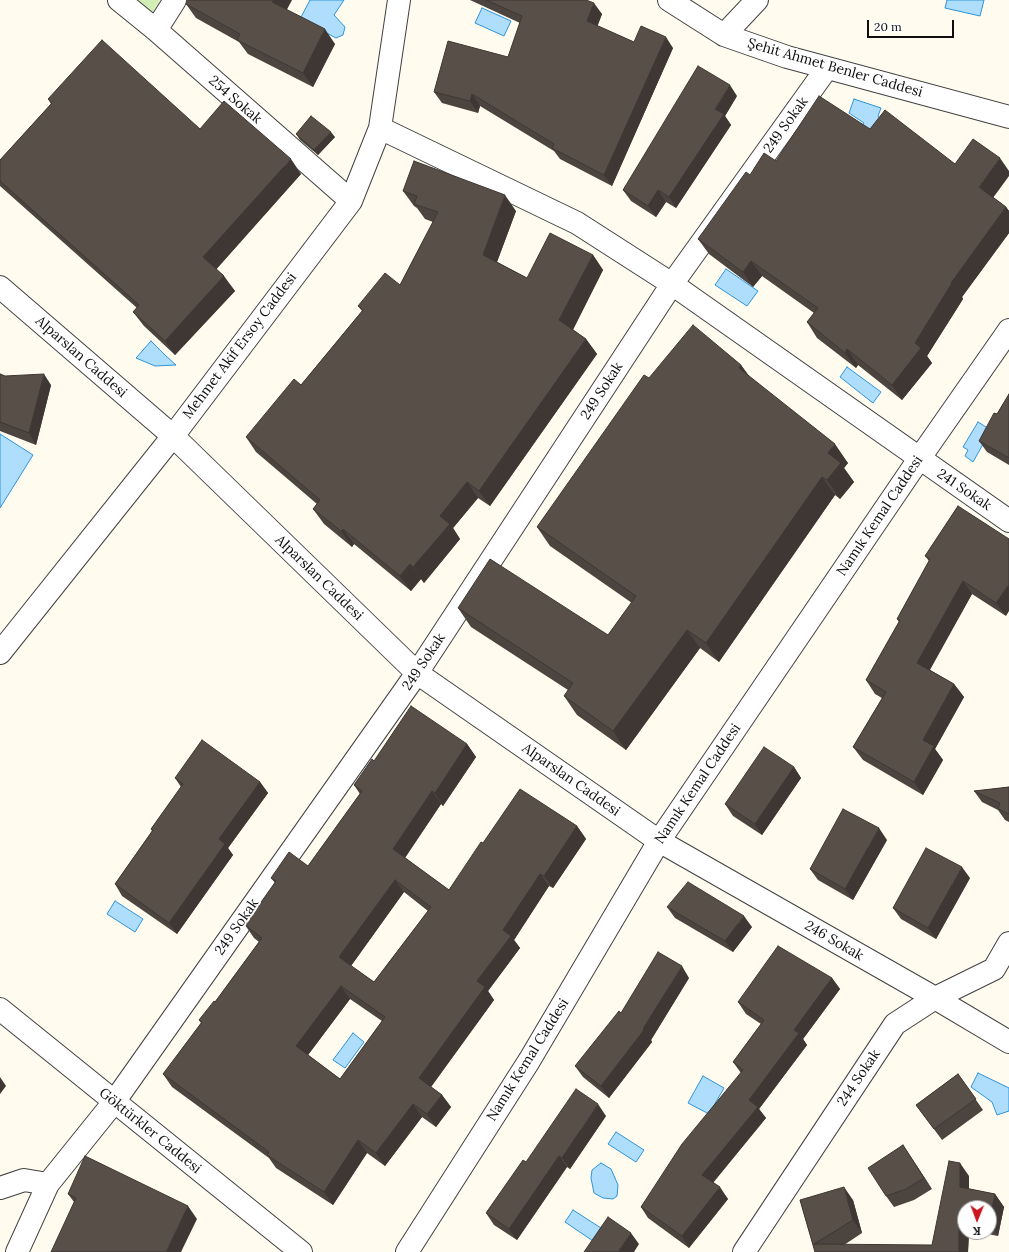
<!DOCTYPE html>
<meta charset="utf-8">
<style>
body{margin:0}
#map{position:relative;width:1009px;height:1252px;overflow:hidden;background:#fffcef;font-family:Lora,serif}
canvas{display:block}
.north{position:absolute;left:957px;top:1200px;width:40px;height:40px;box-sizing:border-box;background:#fff;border:1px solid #9f9f9f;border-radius:50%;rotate:181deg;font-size:11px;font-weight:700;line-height:16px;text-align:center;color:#0e0e0e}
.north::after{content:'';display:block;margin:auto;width:14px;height:18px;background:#cb1820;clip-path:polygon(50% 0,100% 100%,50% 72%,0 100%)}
.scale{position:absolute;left:867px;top:20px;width:87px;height:18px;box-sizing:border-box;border:2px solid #0e0e0e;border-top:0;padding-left:5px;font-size:12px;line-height:14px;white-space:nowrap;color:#0e0e0e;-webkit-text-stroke:3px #fff;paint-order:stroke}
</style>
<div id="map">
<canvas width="1009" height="1252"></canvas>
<div class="north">K</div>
<div class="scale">20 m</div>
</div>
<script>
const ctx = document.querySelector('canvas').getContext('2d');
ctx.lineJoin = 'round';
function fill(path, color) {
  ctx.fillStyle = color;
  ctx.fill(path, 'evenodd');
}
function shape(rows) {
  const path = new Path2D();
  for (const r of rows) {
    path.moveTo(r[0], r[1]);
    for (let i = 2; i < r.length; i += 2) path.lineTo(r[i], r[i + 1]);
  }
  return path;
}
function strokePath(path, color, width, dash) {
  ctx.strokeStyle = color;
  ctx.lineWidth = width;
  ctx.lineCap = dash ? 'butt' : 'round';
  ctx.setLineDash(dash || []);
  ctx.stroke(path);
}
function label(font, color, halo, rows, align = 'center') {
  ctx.font = font + ' Lora,serif';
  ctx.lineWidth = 4;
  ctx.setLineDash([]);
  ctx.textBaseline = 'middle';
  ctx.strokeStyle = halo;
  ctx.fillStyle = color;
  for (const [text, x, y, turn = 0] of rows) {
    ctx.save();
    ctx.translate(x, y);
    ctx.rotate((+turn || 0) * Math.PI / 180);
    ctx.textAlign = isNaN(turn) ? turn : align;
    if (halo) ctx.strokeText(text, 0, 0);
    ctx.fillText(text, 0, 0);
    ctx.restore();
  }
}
const green = shape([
 [133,0,160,0,151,15]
]);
const water = shape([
 [310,0,344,0,334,15,345,27,343,35,336,38,300,19,310,0],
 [947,0,984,0,980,16,945,8,947,0],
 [482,8,511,21,504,36,475,23,482,8],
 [854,99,881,108,878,116,883,123,874,137,861,128,864,123,849,113,854,99],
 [726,269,758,291,747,306,715,285,726,269],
 [151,341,166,356,176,365,155,366,136,358,151,341],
 [847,367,881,392,873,403,840,377,847,367],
 [978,422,991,430,973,462,965,456,968,450,963,447,978,422],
 [0,434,33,455,0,508,0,434],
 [115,901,143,919,135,932,107,914,115,901],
 [353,1033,364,1042,345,1068,333,1060,353,1033],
 [978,1073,1009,1088,1009,1111,997,1115,992,1102,971,1087,978,1073],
 [703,1076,724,1088,709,1114,688,1103,703,1076],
 [616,1132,644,1150,636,1162,608,1144,616,1132],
 [601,1163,611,1169,618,1185,617,1196,613,1199,603,1198,594,1193,591,1178,592,1170,601,1163],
 [573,1210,601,1228,593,1241,565,1222,573,1210]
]);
const minor = shape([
 [119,0,156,30,351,201],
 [669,0,724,35,787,57,1009,117],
 [156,30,175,0],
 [724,35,757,0],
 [380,128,577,223,672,284,1009,521],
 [0,287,173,436,417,673,659,841,935,998,1009,1042],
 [0,653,173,436,351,201,380,128,399,0],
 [0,1009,301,1252],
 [0,1188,24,1180,48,1184],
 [17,1252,48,1184,114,1102,417,673,672,284,827,68],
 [407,1252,529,1061,659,841,919,459,1009,330],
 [744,1252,895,1024,935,998,994,969,1009,943]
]);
const wall = shape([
 [470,0,586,0,602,14,597,26,634,42,673,48,612,186,560,159,554,151,480,106,478,113,442,103,434,92,508,57,520,23],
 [186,4,287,10,335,44,313,87,248,54,239,42,196,18],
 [737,96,725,116,731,125,676,208,666,202,656,217,631,201,623,190],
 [48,99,200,129,301,174,216,269,235,291,175,355,144,326,133,312,137,308,0,186,0,160,51,104],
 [870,129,993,197,1006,207,1009,211,1009,233,962,297,963,299,927,356,932,363,902,400,858,365,856,368,817,338,807,322,814,313,762,276,753,287,709,254,698,239,750,175,776,161],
 [296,134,335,137,318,155,300,140],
 [403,191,516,211,497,262,527,278,593,255,603,270,573,330,586,339,597,354,490,506,478,498,453,528,460,539,424,583,421,579,411,591,354,544,352,547,324,524,313,509,317,504,256,452,246,437,301,385,362,311,358,306,400,285,433,222,425,219,417,208,414,206],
 [741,365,750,377,848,463,844,468,854,482,840,499,835,495,719,662,700,648,626,750,577,715,564,696,568,690,471,627,458,608,608,635,632,603,550,546,537,527,649,378],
 [0,374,5,376,51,385,36,445,0,431],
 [1009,394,1009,465,987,452,979,441,997,414],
 [958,506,1006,616,972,594,930,670,954,684,964,697,935,749,943,760,923,795,863,760,853,747,882,698,875,694,866,680,899,622,897,619,929,561,925,556],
 [467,744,476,757,443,806,441,804,405,858,449,890,483,843,577,826,586,839,553,888,549,886,514,940,520,948,488,991,494,1000,431,1087,442,1095,451,1107,436,1127,422,1117,385,1166,367,1153,333,1205,276,1168,269,1158,172,1087,163,1074,201,1023,199,1020,215,1002,259,942,254,938,245,925,275,883,271,878,308,866,360,794,354,785,374,761],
 [404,892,428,911,374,982,351,966],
 [350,999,382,1021,340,1079,308,1055],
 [794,767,801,778,762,835,733,816,725,804],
 [175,778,260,782,268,793,228,848,233,855,177,934,122,896,115,884,152,831,151,829,181,787],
 [1009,787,1009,822,1005,820,998,810,982,802,974,791],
 [887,840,853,900,818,880,810,869],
 [970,878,936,939,901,919,893,908],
 [667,907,752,927,733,952,675,918],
 [689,978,651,1040,652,1042,609,1098,583,1077,575,1066,621,1013],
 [832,978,840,989,803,1039,807,1045,759,1109,766,1118,713,1183,728,1199,689,1248,648,1218,641,1207,741,1073,733,1062,761,1024,746,1014,738,1002],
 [958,1074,983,1110,942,1140,916,1105],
 [606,1116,570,1169,567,1167,517,1240,494,1225,486,1213,526,1162],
 [903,1145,932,1189,914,1200,894,1207,886,1196],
 [969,1176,969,1189,995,1194,1004,1207,998,1236,977,1232,989,1232,989,1208,965,1208,965,1232,969,1232,968,1252,815,1252,800,1200,853,1200,862,1233,844,1245,932,1245],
 [68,1194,197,1219,74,1202]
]);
const shadedWall = shape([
 [273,0,292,0,283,17,272,2],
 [594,3,602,14,595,33,587,21],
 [325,29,335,44,313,87,303,73],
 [666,37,673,48,612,186,604,175],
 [730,85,737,96,725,116,731,125,676,208,669,197,715,109],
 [472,94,480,106,478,113,470,101],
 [331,132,335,137,318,155,314,150],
 [1000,158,1009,171,1009,176,990,202,979,187],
 [291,159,301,174,214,272,203,257],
 [658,190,666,202,656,217,648,206],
 [505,195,516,211,494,270,483,255],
 [1006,207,1009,211,1009,233,962,297,963,299,927,356,932,363,902,400,892,385,915,343,951,283],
 [593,255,603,270,570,335,559,320],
 [751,261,762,276,753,287,743,272],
 [224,276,235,291,175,355,165,341],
 [586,339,597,354,490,506,479,491],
 [847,349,858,365,856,368,845,353],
 [741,365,754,384,739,368],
 [44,374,51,385,36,445,29,433],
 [835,444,848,463,844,468,854,482,840,499,827,480,828,453],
 [822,477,835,495,719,662,706,643],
 [467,482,478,498,453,528,460,539,424,583,413,567,440,516],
 [343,529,354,544,352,547,341,531],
 [410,564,421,579,411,591,400,576],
 [963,581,972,594,926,676,917,663],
 [1009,584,1009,611,1006,616,996,603],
 [687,630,700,648,626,750,613,731],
 [954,684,964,697,935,749,943,760,923,795,914,782,923,740],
 [467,744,476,757,443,806,435,793],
 [794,767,801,778,762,835,755,824],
 [260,782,268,793,228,848,233,855,177,934,169,923,219,839],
 [432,791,441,804,402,862,393,849],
 [577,826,586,839,553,888,544,876],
 [879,828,887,840,853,900,845,889],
 [962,867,970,878,936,939,928,928],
 [540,874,549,886,514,940,520,948,488,991,494,1000,428,1091,419,1078,503,930],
 [395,880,404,892,348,970,339,957],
 [744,916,752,927,733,952,725,941],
 [682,966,689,978,651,1040,652,1042,609,1098,601,1086,643,1029],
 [832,978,840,989,803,1039,807,1045,759,1109,766,1118,710,1186,702,1175,794,1030],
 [341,986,350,999,305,1059,296,1046],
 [0,1077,6,1086,0,1094],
 [442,1095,451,1107,436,1127,427,1114],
 [413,1104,422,1117,385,1166,376,1153],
 [598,1104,606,1116,570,1169,562,1158],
 [358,1140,367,1153,333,1205,324,1192],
 [903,1145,911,1157,932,1189,924,1178],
 [559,1156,567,1167,517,1240,509,1229],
 [960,1163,969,1176,969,1200,960,1187],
 [720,1187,728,1199,689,1248,682,1236],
 [844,1187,853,1200,862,1233,853,1220],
 [995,1194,1004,1207,998,1236,989,1223],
 [188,1206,197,1219,181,1252,166,1252],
 [959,1217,965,1225,965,1232,969,1232,968,1252,959,1252],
 [631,1233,639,1244,634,1252,618,1252]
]);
const building = shape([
 [188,0,273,0,272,2,325,29,303,73,237,40,240,34,186,4,188,0],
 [486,0,586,0,594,3,587,21,634,42,641,26,666,37,604,175,552,148,554,144,472,94,470,101,434,92,448,41,508,57,522,16,486,0],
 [102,40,200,129,224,101,291,159,203,257,224,276,165,341,133,312,139,305,0,181,0,160,52,103,48,99,102,40],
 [698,66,730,85,715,109,724,114,669,197,658,190,648,206,623,190,698,66],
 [819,96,870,129,885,110,955,164,973,139,1000,158,979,187,1006,207,951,283,952,283,915,343,921,348,892,385,847,349,845,353,807,322,818,308,751,261,743,272,698,239,746,172,750,175,764,153,776,161,819,96],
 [311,116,331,132,314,150,296,134,311,116],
 [414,161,505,195,483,255,527,278,550,233,593,255,559,320,586,339,479,491,467,482,440,516,450,524,413,567,410,564,400,576,343,529,341,531,313,509,320,500,246,437,294,379,301,385,363,310,358,306,385,273,400,285,438,212,414,204,417,196,403,191,414,161],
 [693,325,741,365,739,368,835,444,828,453,841,463,827,480,822,477,706,643,687,630,613,731,564,696,573,683,458,608,490,559,608,635,636,596,537,527,644,375,649,378,693,325],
 [0,374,5,376,44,374,29,433,0,422,0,374],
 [1009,394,1009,458,979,441,994,413,997,414,1009,394],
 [958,506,1009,539,1009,584,996,603,963,581,917,663,954,684,923,740,934,746,914,782,853,747,886,692,866,680,900,620,897,619,930,559,925,556,958,506],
 [411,706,467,744,435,793,432,791,393,849,449,890,481,842,483,843,520,789,577,826,544,876,540,874,503,930,511,936,477,981,485,987,419,1078,442,1095,427,1114,413,1104,376,1153,358,1140,324,1192,267,1155,269,1152,163,1074,202,1022,199,1020,214,1001,215,1002,262,938,245,925,276,881,271,878,289,852,308,866,362,791,354,785,372,759,374,761,411,706],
 [395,880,431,907,374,982,339,957,395,880],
 [341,986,385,1017,340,1079,296,1046,341,986],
 [202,740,260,782,219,839,225,844,169,923,115,884,153,830,151,829,183,784,175,778,202,740],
 [764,747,794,767,755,824,725,804,764,747],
 [1009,787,1009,814,998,809,1000,803,974,791,1009,787],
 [843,809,879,828,845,889,810,869,843,809],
 [926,848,962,867,928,928,893,908,926,848],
 [688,882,744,916,725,941,667,907,688,882],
 [778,946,832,978,794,1030,799,1033,749,1100,758,1107,702,1175,720,1187,682,1236,641,1207,682,1144,743,1070,733,1062,764,1020,738,1002,778,946],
 [658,952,682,966,643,1029,644,1030,601,1086,575,1066,619,1011,621,1013,658,952],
 [958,1074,976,1099,934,1129,916,1105,958,1074],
 [576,1089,598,1104,562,1158,559,1156,509,1229,486,1213,523,1160,526,1162,576,1089],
 [903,1145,924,1178,906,1189,886,1196,868,1168,903,1145],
 [85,1156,188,1206,166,1252,51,1252,76,1198,68,1194,85,1156],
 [949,1161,960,1163,960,1187,995,1194,989,1223,989,1208,965,1208,965,1218,959,1217,959,1252,815,1252,800,1200,844,1187,853,1220,814,1244,932,1245,949,1161],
 [608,1217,631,1233,618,1252,584,1252,608,1217]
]);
const streetNames = [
 ["Şehit Ahmet Benler Caddesi",835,68,16],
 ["254 Sokak",235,100,41],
 ["249 Sokak",786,125,-54],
 ["Mehmet Akif Ersoy Caddesi",240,346,-53],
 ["Alparslan Caddesi",81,357,41],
 ["249 Sokak",602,391,-57],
 ["241 Sokak",964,490,34],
 ["Namık Kemal Caddesi",880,516,-56],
 ["Alparslan Caddesi",319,578,44],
 ["249 Sokak",424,662,-56],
 ["Alparslan Caddesi",571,780,35],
 ["Namık Kemal Caddesi",698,784,-56],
 ["249 Sokak",237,927,-55],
 ["246 Sokak",834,941,30],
 ["Namık Kemal Caddesi",528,1060,-58],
 ["244 Sokak",859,1078,-56],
 ["Göktürkler Caddesi",150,1131,39]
];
fill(green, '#d2eeb4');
fill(water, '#aedefc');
strokePath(water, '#2e94da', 1);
strokePath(minor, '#414141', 24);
strokePath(minor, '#fff', 22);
fill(wall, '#4c443f');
fill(shadedWall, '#3e3733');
fill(building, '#584f49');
strokePath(building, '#3e3733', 1);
label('14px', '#0e0e0e', '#fff', streetNames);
</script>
